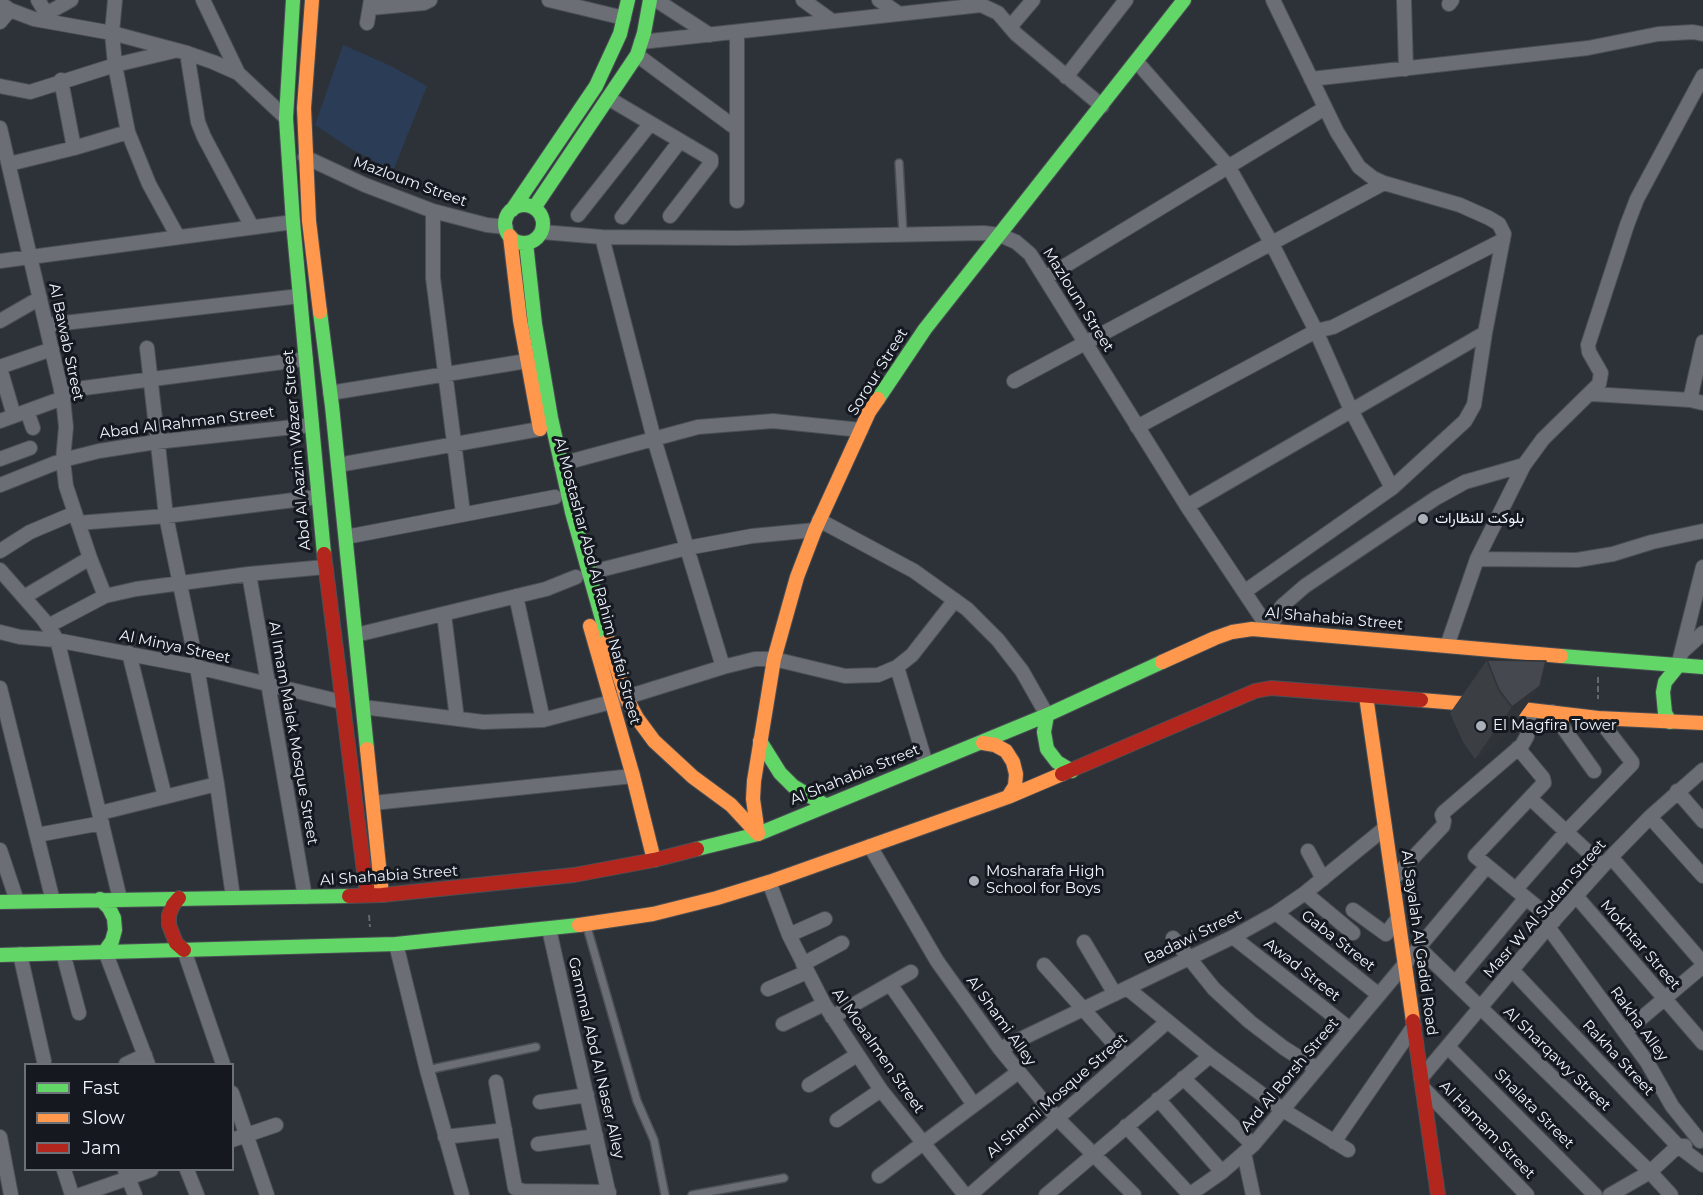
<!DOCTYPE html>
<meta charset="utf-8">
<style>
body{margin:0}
#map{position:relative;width:1703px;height:1195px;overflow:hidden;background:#2d3239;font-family:Montserrat,sans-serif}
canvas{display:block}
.legend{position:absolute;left:24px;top:1063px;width:210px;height:108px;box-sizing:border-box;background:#15191f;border:2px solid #6c7178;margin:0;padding:8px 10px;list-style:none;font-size:18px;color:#eff5fe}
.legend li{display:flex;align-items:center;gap:12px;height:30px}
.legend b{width:30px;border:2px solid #6c7178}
</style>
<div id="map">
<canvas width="1703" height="1195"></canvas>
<ul class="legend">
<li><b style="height:8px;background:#63d668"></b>Fast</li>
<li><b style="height:8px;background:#ff974d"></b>Slow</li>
<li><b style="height:8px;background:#b3261e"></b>Jam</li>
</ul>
</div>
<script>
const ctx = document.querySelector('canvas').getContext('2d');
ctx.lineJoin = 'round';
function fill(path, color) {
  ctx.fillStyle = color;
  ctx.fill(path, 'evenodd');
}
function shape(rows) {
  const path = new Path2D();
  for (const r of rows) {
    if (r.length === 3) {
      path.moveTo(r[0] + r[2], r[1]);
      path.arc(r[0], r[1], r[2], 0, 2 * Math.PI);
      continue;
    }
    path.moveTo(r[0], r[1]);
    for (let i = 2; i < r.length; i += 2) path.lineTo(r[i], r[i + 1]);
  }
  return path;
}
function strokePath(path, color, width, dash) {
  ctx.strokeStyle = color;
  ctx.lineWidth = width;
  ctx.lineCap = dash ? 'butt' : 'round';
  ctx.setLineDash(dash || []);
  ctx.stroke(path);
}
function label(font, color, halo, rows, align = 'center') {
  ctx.font = font + ' Montserrat,Vazirmatn,sans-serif';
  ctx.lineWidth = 6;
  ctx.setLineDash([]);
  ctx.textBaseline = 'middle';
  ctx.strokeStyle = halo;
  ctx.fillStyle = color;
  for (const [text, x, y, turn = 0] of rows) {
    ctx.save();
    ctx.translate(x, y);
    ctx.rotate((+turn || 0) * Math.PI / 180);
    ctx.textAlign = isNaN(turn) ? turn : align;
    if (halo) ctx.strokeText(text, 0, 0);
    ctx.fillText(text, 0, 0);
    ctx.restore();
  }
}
const green = shape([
 [343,45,389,65,427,86,393,171,353,150,315,125]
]);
const path = shape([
 [1598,677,1598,699],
 [369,915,370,927]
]);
const lane = shape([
 [899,163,903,234],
 [587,927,637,1101,654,1140,665,1195],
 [427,1070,536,1047],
 [692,1195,784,1178]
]);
const street = shape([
 [38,0,51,21],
 [115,0,112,33,115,65,128,132,149,184,178,237],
 [203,0,238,73],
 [549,0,624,18],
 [656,0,710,35],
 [803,0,832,21],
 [879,0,898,13],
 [1404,0,1406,69],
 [0,3,10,10,34,19,112,33,187,53,213,62,238,73,286,118],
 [1449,4,1452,0],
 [370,8,424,3,430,0],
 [46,14,71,0],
 [0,22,10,10],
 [367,23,371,0],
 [1010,27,1033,0],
 [737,32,737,201],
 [641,42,981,5,998,13,1016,34,1102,106],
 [187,53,198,122,204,137,252,227],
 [637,55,737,129],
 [1137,62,1228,166,1272,244,1316,331,1351,410,1392,488],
 [1066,77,1126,0],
 [1311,79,1588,48,1658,34,1693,32,1703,34],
 [61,80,74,148],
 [0,86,30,92,115,65,174,51],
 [608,98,711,159,711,163,670,216],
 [0,128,63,398,66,427,63,460,66,486,90,558,105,596],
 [305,157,365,185,433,211,487,225,506,227],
 [9,164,74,148,128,132],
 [433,211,433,278,463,513],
 [578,215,650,124],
 [622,217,680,141],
 [542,232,602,237,736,238,984,233,1000,235,1016,242,1030,254,1187,506,1269,629,1282,606,1305,586,1436,498,1465,482,1524,465],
 [602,237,654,439,723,667],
 [0,261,293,222],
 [1045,278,1325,108],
 [0,321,40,298],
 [46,325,300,296],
 [147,348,166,516,197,667,217,784,233,897],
 [0,367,52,349],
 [0,368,14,416],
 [1014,381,1384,183],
 [61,391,306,359],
 [330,393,527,361],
 [1592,394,1690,400,1703,403],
 [1690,400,1703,342],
 [27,411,33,428],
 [0,421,63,398],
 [1137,427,1316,331,1333,327,1503,240],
 [0,459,30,448],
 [561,464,698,427,773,421,861,430],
 [338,465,540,429],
 [0,485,63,460,99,451,156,442,312,425],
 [1187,506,1485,333],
 [819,520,914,571,967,609,998,640,1022,671,1047,715],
 [78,523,166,516,318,497],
 [346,537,555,497],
 [0,551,30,532,75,513],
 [1477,559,1577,560,1613,554,1652,542,1703,531],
 [0,570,43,619,54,635,59,647,120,899],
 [588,573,687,548,752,536,815,530],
 [249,574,305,897],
 [1244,592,1392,488,1465,421,1474,405,1485,333,1504,234,1499,224,1489,218,1460,205,1384,183,1373,178,1359,167,1337,132,1273,0],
 [516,596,543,720],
 [24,597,90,558],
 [444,614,457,719],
 [48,626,105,596,136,589,249,574,325,567],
 [0,632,20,637,56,640,197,667,342,702],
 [356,635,546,589,576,577],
 [1447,646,1477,559,1524,465,1543,439,1599,384,1601,373,1589,352,1588,345,1627,225,1637,199,1703,76],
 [1683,651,1703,633],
 [129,653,165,797],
 [1678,666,1703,567],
 [897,667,926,764],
 [0,688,53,901],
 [363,707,483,722,543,720,611,702,723,667,755,659,774,659,845,676,878,675,897,667,912,655,955,600],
 [1552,712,1594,771],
 [1518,748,1543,778,1544,783,1475,856,1554,921],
 [1677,791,1703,821],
 [1530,798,1603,866],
 [373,803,633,776],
 [100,813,217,784],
 [1650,817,1703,876],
 [37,835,102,823],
 [870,846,937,961,1000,1049,1057,1118,1134,1195],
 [0,850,17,901],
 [1308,851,1323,879],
 [1611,857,1703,963],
 [1393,879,1443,826,1444,821,1442,815,1444,812,1522,745,1527,736,1530,710],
 [769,882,789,935,824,1004,881,1090,965,1195],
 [1516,889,1566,832,1632,764,1632,762,1598,718],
 [1305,893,1353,933],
 [1576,896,1703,1043],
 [1353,910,1386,934,1398,918],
 [1276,913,1379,995],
 [1548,927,1647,1062,1672,1106,1700,1141],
 [549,929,609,1195],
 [789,935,825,919],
 [1233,937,1350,1029],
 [1173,938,1214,989,1250,1022,1284,1048,1317,1069],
 [1084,942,1115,994],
 [396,944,427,1070,462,1195],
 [1418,947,1650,1172,1671,1195],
 [184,950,223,1064],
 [105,951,148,1064],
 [63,953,79,1013],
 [20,954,44,1061],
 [803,964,842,943],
 [1044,965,1126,1057],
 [1512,970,1678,1146,1703,1165],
 [1455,983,1526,898],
 [890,984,974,1105],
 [1127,988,1210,1056,1283,1110,1348,1150],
 [768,989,807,972],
 [832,1017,911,972],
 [783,1024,824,1004],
 [1625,1032,1703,966],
 [1448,1047,1595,1195],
 [1000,1049,1233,937,1276,913,1305,893,1385,828],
 [126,1064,145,1055],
 [1183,1078,1253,1145],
 [1421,1078,1548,927,1611,857,1650,817,1703,770],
 [496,1082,515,1188,523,1191,609,1192],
 [809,1085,857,1055],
 [1423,1088,1527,1195],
 [232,1093,267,1195],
 [1158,1099,1222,1172],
 [540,1102,587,1095],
 [837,1120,881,1090],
 [1126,1126,1190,1195],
 [0,1137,11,1195],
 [445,1137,505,1130],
 [232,1140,276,1125],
 [1334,1142,1414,1026],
 [538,1144,596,1136],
 [1244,1153,1253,1195],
 [64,1170,72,1195],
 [125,1170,135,1195],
 [187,1170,197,1195],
 [879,1176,1017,1073],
 [80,1195,151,1170],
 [970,1195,1167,1022],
 [1046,1195,1210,1056],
 [1189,1195,1222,1172,1253,1145,1487,866],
 [1610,1195,1650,1172,1678,1146,1685,1146]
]);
const fast = shape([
 [293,0,286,118,293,222,324,554],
 [524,224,19],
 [534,208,637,55,644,33,650,0],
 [512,210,596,86,620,34,628,0],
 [526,243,535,324,551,418,572,512,608,640],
 [320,312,332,406,367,749],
 [878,399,925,329,1184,0],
 [1561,656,1703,667],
 [1047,715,1044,732,1047,749,1057,762,1072,771],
 [1670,722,1665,713,1663,692,1665,682,1678,666],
 [760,741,780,773,793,786,825,805],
 [697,849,758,834,1047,715,1162,662],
 [100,899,109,908,114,918,115,930,112,941,105,951],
 [0,902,349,896],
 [0,955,396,944,579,925]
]);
const slow = shape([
 [312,0,304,108,309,221,320,312],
 [510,236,520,320,540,429],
 [590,626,633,776,654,860],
 [608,640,626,697,637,718,654,741,693,777,731,805,756,832],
 [1162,662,1215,638,1232,632,1252,629,1561,656],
 [1366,696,1413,1021],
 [1421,700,1505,707,1598,718,1703,723],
 [983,743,995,745,1006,751,1013,762,1016,774,1015,786,1008,797],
 [367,749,382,895],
 [758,834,753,799,754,781,774,659,797,577,815,530,869,412,878,399],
 [579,925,653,914,717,898,769,882,1008,797,1062,774]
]);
const jam = shape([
 [324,554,367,895],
 [1062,774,1255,691,1271,688,1421,700],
 [349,896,382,895,574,875,654,860,697,849],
 [179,898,173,905,169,915,169,925,176,943,184,950],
 [1413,1021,1438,1195]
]);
const wall = shape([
 [1487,660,1540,686,1503,738,1475,759,1463,742,1450,713]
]);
const shadedWall = shape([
 [1540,686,1503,738,1475,759,1512,707]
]);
const building = shape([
 [1487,660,1546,661,1540,686,1512,707,1499,690,1487,660]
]);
const markers = [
 [1423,519,6,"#abb1b9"],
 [1481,726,6,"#abb1b9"],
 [974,881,6,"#abb1b9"]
];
const streetNames = [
 ["Mazloum Street",410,182,20],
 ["Mazloum Street",1078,300,58],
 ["Al Bawab Street",66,342,78],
 ["Sorour Street",878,372,-58],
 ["Abad Al Rahman Street",187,423,-7],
 ["Abd Al Aazim Wazer Street",297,450,-95],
 ["Al Mostashar Abd Al Rahim Nafei Street",597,581,75],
 ["Al Shahabia Street",1334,619,5],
 ["Al Minya Street",175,647,12],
 ["Al Imam Malek Mosque Street",293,733,80],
 ["Al Shahabia Street",855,775,-22],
 ["Al Shahabia Street",389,876,-4],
 ["Masr W Al Sudan Street",1545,909,-49],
 ["Badawi Street",1193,937,-26],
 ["Gaba Street",1338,941,38],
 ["Al Sayalah Al Gadid Road",1419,943,82],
 ["Mokhtar Street",1640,945,49],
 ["Awad Street",1302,970,38],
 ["Al Shami Alley",1001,1021,54],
 ["Rakha Alley",1639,1024,54],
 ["Al Moaalmen Street",878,1051,55],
 ["Gammal Abd Al Naser Alley",596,1058,77],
 ["Rakha Street",1618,1058,47],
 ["Al Sharqawy Street",1557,1059,44],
 ["Ard Al Borsh Street",1290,1075,-50],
 ["Al Shami Mosque Street",1057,1096,-41],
 ["Shalata Street",1534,1109,45],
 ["Al Hamam Street",1487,1130,46]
];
const poiNames = [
 ["بلوكت للنظارات",1435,519],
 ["El Magfira Tower",1493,726],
 ["Mosharafa High",986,872],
 ["School for Boys",986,889]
];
fill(green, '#2a3c56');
strokePath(lane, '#4a4f54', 10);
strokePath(street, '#4a4f54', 16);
strokePath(fast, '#4a4f54', 16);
strokePath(slow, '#4a4f54', 16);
strokePath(jam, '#4a4f54', 16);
strokePath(path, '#63686d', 2, [6, 3]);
strokePath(lane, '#6b6f75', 7);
strokePath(street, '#6b6f75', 14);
strokePath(fast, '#63d668', 14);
strokePath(slow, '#ff974d', 14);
strokePath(jam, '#b3261e', 14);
fill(wall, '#3b3f44');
fill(shadedWall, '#303337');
fill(building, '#45494f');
strokePath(building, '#303337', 1.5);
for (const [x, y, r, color] of markers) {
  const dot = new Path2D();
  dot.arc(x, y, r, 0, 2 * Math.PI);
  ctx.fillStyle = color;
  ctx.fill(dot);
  strokePath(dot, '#15191f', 2);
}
label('15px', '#eff5fe', '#15191f', streetNames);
label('15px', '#eff5fe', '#15191f', poiNames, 'left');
</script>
